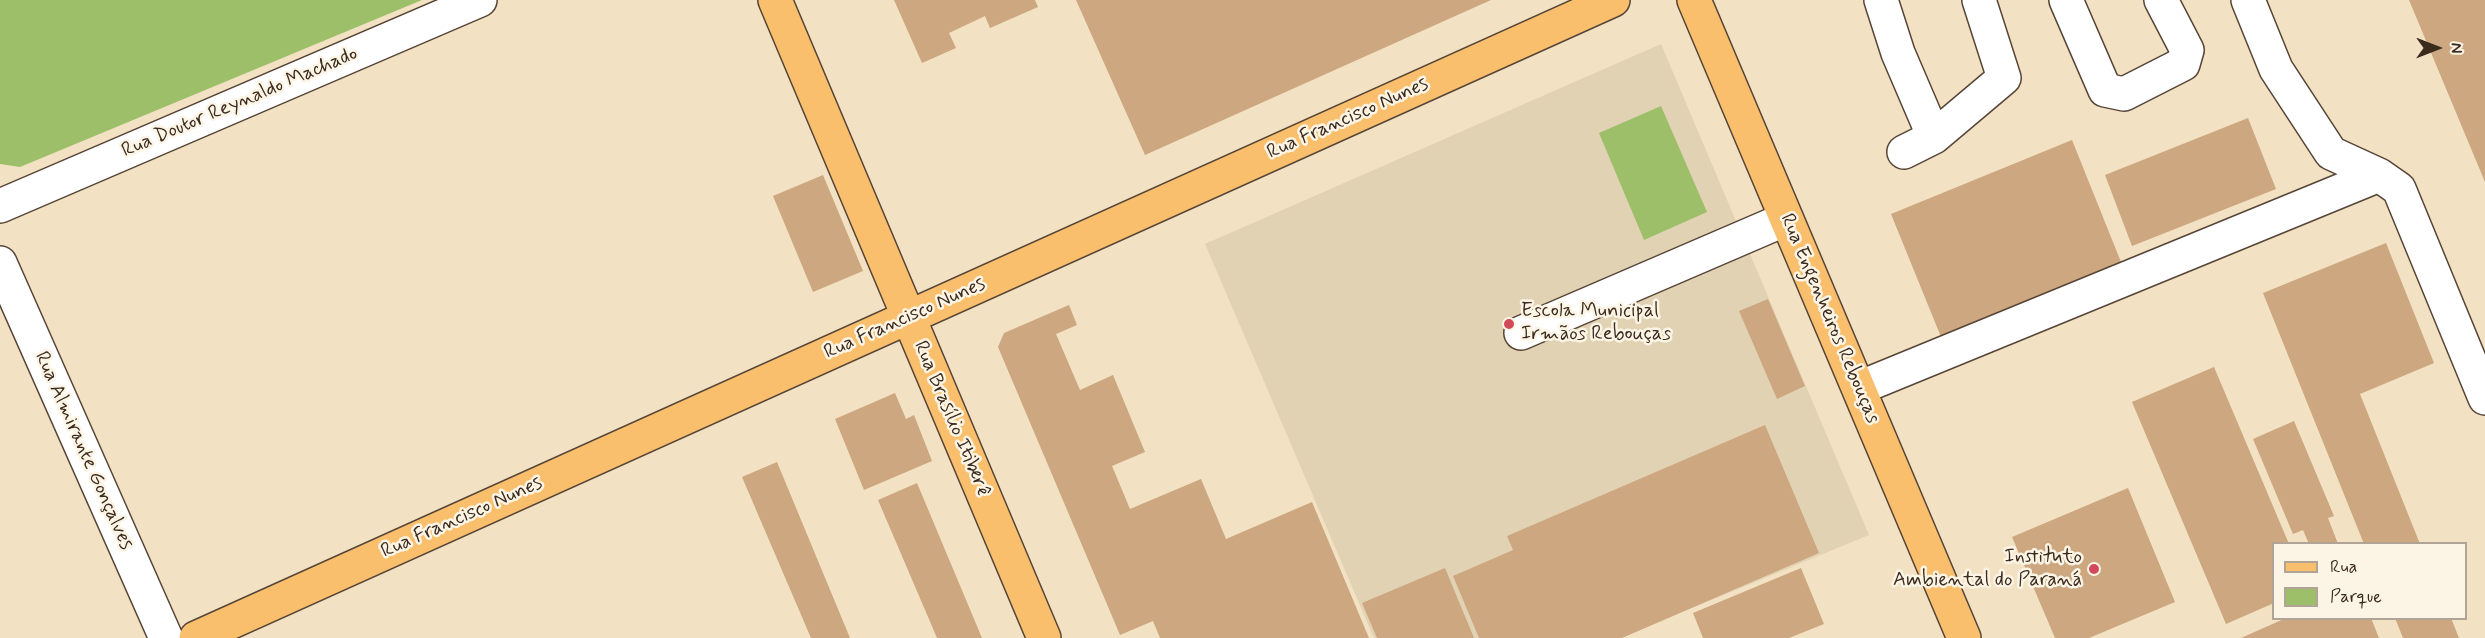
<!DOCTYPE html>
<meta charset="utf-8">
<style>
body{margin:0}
#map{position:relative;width:2485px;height:638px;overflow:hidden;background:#f2e1c2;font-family:Mynerve,sans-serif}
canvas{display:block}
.legend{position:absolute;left:2272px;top:542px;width:195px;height:78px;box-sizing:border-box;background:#fcf5e5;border:2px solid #afa495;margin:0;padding:8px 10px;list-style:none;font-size:18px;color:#3b2a1e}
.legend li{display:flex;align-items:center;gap:12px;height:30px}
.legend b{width:30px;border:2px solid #afa495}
.north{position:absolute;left:2407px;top:18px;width:60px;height:60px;-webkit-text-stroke:4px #fcf5e5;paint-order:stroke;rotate:90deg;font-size:16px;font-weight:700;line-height:24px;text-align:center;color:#3b2a1e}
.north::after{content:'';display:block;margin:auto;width:21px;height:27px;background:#3b2a1e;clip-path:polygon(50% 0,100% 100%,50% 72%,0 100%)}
</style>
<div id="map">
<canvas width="2485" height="638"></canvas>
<ul class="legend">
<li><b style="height:8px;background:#f9bf6d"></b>Rua</li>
<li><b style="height:16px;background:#9dbf69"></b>Parque</li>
</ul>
<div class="north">N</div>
</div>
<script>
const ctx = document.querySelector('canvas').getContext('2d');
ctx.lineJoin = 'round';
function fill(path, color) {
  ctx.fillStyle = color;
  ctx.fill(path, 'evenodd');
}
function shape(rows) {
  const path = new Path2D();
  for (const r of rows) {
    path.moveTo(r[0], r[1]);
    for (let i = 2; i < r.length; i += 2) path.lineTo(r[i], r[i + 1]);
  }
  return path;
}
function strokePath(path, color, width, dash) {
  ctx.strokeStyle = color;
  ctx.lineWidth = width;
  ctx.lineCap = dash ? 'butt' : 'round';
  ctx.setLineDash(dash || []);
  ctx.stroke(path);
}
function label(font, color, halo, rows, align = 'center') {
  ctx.font = font + ' Mynerve,sans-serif';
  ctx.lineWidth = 5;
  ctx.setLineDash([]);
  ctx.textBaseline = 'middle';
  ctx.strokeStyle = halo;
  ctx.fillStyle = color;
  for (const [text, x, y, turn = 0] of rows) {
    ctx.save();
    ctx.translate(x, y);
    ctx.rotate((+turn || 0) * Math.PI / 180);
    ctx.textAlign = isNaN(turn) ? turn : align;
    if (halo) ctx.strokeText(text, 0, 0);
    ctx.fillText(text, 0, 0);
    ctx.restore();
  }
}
const built = shape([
 [1661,44,1869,535,1619,638,1374,638,1205,244]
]);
const green = shape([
 [0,0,422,0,20,167,0,164],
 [1661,106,1707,212,1644,240,1599,133]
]);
const building = shape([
 [894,0,1035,0,1038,7,990,28,985,16,949,33,956,48,922,63],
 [1076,0,1491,0,1145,155],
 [2409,0,2485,0,2485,182],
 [2248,118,2276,189,2132,246,2105,175],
 [2072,140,2121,262,1941,337,1891,214],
 [823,175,863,271,813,292,773,196],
 [2386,243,2434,363,2360,394,2420,544,2364,544,2263,293],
 [1768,299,1805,386,1777,399,1739,311],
 [1069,305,1077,325,1056,334,1080,390,1113,375,1145,452,1112,466,1130,509,1201,479,1226,539,1312,502,1369,638,1160,638,1153,621,1120,635,998,347,1004,333],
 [2214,367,2289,544,2274,544,2274,603,2226,624,2132,402],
 [895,393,906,419,914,415,932,461,864,490,835,419],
 [2294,421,2334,516,2328,518,2338,544,2309,544,2303,530,2293,534,2253,439],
 [1765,425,1819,553,1622,638,1479,638,1453,576,1513,550,1507,536],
 [777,462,850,638,811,638,742,477],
 [917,483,982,638,937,638,878,500],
 [2128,488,2175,602,2089,638,2055,638,2012,537],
 [1445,568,1474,638,1377,638,1362,603],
 [1801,568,1824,624,1789,638,1703,638,1693,613],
 [2286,618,2371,618,2379,638,2241,638],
 [2395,618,2451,618,2459,638,2403,638]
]);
const minor = shape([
 [1881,0,1898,53,1934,137],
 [2066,0,2105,90,2124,94,2183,64,2187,50,2161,0],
 [2248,0,2276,69,2331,153,2379,175,2399,189,2485,398],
 [1904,152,1934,137,2004,78,1979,0],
 [0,206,480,0],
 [0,263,166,638],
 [1521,333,1786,219],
 [1859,388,2379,175]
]);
const major = shape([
 [775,0,1044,638],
 [1694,0,1964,638],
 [196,638,1613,0]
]);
const markers = [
 [1509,324,6,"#d1495b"],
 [2094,569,6,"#d1495b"]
];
const streetNames = [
 ["Rua Doutor Reynaldo Machado",240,103,-23],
 ["Rua Francisco Nunes",1348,119,-24],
 ["Rua Francisco Nunes",905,319,-24],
 ["Rua Engenheiros Rebouças",1829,319,67],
 ["Rua Brasílio Itiberê",951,419,67],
 ["Rua Almirante Gonçalves",83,451,66],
 ["Rua Francisco Nunes",462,518,-24]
];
const poiNames = [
 ["Escola Municipal",1521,312],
 ["Irmãos Rebouças",1521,335],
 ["Instituto",2082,558,"right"],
 ["Ambiental do Paraná",2082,581,"right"]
];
fill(built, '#e2d2b4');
fill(green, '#9dbf69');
fill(building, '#cca77f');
strokePath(minor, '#564537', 36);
strokePath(major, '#564537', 36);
strokePath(minor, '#fff', 33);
strokePath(major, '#f9bf6d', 33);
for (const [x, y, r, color] of markers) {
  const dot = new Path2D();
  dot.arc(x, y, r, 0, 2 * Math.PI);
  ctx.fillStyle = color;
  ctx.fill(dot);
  strokePath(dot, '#fcf5e5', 2);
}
label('20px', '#3b2a1e', '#fcf5e5', streetNames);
label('20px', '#3b2a1e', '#fcf5e5', poiNames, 'left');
</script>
